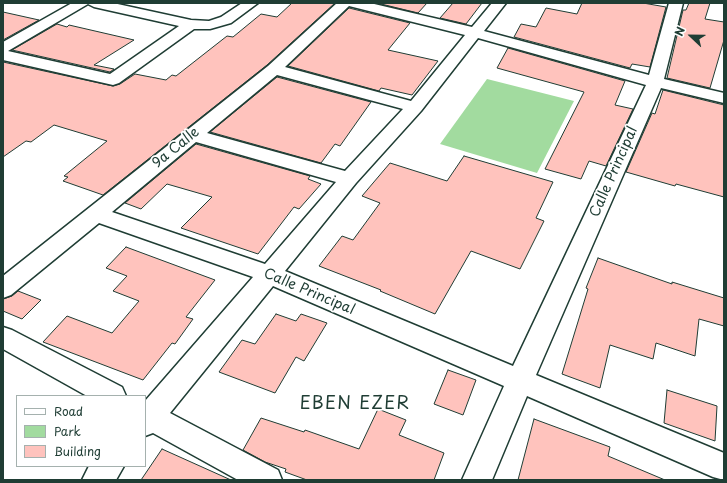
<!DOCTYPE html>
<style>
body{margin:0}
#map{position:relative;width:727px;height:483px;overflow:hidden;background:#fff;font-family:"Playpen Sans",sans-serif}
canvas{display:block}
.frame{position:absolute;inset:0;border:4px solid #1f3d34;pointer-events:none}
.legend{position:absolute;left:16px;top:395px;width:130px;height:72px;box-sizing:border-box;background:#fff;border:1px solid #a5b1ae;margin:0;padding:5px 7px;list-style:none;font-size:12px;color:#1f3d34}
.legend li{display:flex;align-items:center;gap:8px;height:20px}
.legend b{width:20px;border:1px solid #a5b1ae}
.north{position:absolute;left:671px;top:16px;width:40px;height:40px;-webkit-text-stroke:3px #fff;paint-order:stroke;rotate:292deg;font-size:11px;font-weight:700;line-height:16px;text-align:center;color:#1f3d34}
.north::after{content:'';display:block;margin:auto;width:14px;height:18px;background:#1f3d34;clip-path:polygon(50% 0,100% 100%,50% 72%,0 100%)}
</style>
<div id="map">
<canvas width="727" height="483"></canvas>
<div class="frame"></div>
<ul class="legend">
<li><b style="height:5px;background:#fff"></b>Road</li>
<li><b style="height:11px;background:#a2db9f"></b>Park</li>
<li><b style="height:11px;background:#ffc3bd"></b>Building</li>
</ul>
<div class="north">N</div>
</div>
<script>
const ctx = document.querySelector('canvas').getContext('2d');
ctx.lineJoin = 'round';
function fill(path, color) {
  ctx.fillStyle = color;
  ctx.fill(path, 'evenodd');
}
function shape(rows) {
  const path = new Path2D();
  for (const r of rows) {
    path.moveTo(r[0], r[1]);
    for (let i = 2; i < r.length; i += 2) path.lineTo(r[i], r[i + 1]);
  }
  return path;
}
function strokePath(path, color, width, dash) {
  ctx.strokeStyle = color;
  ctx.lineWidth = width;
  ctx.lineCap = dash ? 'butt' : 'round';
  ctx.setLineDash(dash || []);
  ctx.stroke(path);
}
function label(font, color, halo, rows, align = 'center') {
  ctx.font = font + ' "Playpen Sans",sans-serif';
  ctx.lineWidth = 3.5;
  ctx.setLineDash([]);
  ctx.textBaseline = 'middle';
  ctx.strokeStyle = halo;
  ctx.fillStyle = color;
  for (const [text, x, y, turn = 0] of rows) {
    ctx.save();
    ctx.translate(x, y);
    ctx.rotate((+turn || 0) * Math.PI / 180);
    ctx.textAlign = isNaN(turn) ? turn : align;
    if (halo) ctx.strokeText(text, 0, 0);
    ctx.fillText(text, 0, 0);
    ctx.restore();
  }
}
const green = shape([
 [487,79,574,101,537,173,440,144]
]);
const building = shape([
 [292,3,335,3,267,65,103,195,63,181,68,177,64,176,107,141,54,125,31,142,26,141,3,157,3,62,113,86,120,84,135,74,166,80,172,75,176,76,227,36,233,37,261,14,277,17,292,3],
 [377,3,427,3,418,13,377,3],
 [453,3,482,3,466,24,440,18,453,3],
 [582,3,643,3,666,7,650,67,632,64,630,68,514,37,521,24,536,27,546,8,577,14,582,3],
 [689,3,710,3,705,19,724,22,724,40,710,88,667,78,683,10,686,10,689,3],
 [349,8,410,23,388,50,438,61,412,95,381,88,379,91,288,66,349,8],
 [3,12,39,20,3,40,3,12],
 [57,24,67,27,69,25,134,40,94,65,114,69,110,72,12,50,57,24],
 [508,48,625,81,615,105,633,109,606,166,589,161,581,179,545,169,584,92,497,68,508,48],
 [277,77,371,102,340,146,335,144,321,163,210,132,277,77],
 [663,90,724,105,724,197,676,184,675,186,626,172,652,113,655,114,663,90],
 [196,144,310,176,308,179,321,184,299,209,294,207,258,254,181,228,212,197,167,184,141,209,125,203,196,144],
 [464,156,553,182,536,218,544,221,520,269,471,251,435,314,380,291,381,290,319,266,342,236,353,240,380,203,362,196,390,163,447,181,464,156],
 [126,247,215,280,186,317,193,319,175,344,172,343,143,380,43,342,67,316,112,333,139,301,113,291,127,276,106,268,126,247],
 [598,258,672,284,672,282,724,298,724,326,699,319,695,356,656,343,653,359,610,345,600,388,562,374,588,289,586,288,598,258],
 [18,291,41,300,22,319,3,311,3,299,12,296,18,291],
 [276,314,296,321,301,314,327,323,304,361,296,357,275,393,219,372,242,340,255,344,276,314],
 [448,370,476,380,463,415,434,404,448,370],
 [667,390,717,406,715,441,664,423,667,390],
 [378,409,406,420,399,435,444,453,434,480,307,480,285,472,286,469,265,462,243,450,261,418,304,432,305,430,359,449,378,409],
 [534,419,610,447,608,456,665,480,518,480,534,419],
 [162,449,231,480,141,480,162,449]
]);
const minor = shape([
 [72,3,113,3,191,20,209,21,221,17,242,3,258,3,231,23,210,29,194,29,119,83,113,85,3,60,3,42,72,3],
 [88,4,94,7,179,26,110,74,8,51,88,4],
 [337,3,370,3,472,27,492,3,506,3,484,31,649,75,669,3,683,3,664,79,724,93,724,103,661,88,536,375,724,453,724,480,713,477,527,396,492,480,462,480,504,386,273,286,170,413,278,470,282,480,238,480,153,433,145,436,145,401,253,277,99,223,11,295,3,298,3,276,268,66,337,3],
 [349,6,465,35,411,101,285,67,349,6],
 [478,38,646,85,513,366,285,271,356,183,421,111,478,38],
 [277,75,403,109,345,171,207,133,277,75],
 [196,142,336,182,265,264,112,212,196,142],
 [3,327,12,330,122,387,126,396,87,396,3,349,3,327],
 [89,466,124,466,116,480,82,480,89,466]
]);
const streetNames = [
 ["9a Calle",176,148,-39],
 ["Calle Principal",614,172,-66],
 ["Calle Principal",309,292,23]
];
const nearNeighbourhoodnames = [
 ["EBEN EZER",355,404]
];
fill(green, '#a2db9f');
fill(building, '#ffc3bd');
strokePath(building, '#1f3d34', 1);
strokePath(minor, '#1f3d34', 3);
fill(minor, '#fff');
label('14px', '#1f3d34', '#fff', streetNames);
ctx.letterSpacing = '1px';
label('18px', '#1f3d34', '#fff', nearNeighbourhoodnames);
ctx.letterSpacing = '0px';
</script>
